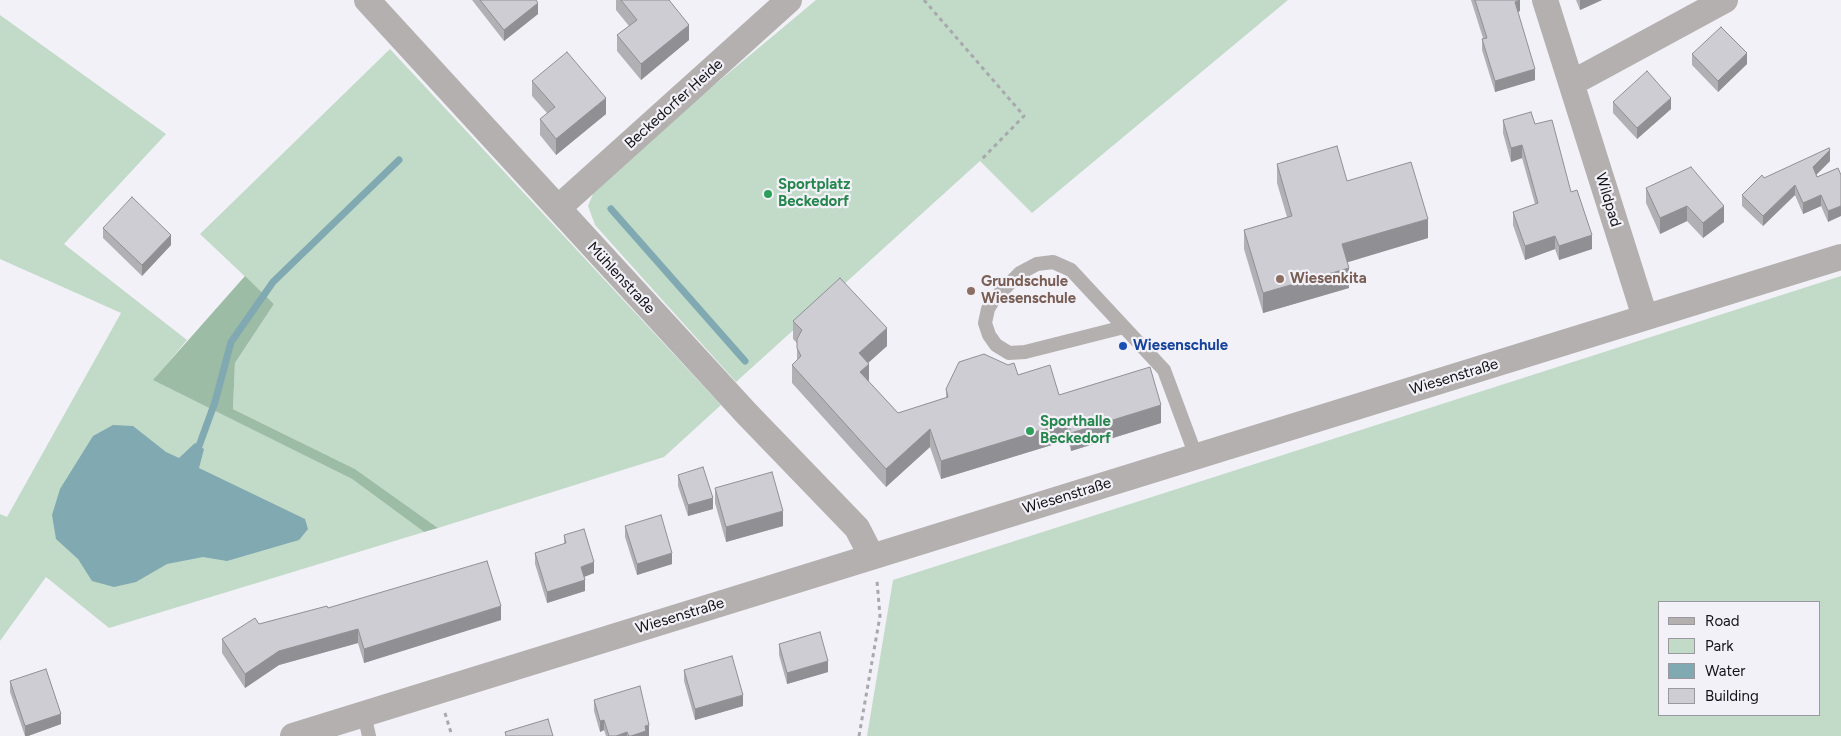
<!DOCTYPE html>
<meta charset="utf-8">
<style>
body{margin:0}
#map{position:relative;width:1841px;height:736px;overflow:hidden;background:#f3f1f8;font-family:Figtree,sans-serif}
canvas{display:block}
.legend{position:absolute;left:1658px;top:601px;width:162px;height:115px;box-sizing:border-box;background:#f3f1f8;border:1px solid #9a989e;margin:0;padding:6px 9px;list-style:none;font-size:15px;color:#141316}
.legend li{display:flex;align-items:center;gap:10px;height:25px}
.legend b{width:25px;border:1px solid #9a989e}
</style>
<div id="map">
<canvas width="1841" height="736"></canvas>
<ul class="legend">
<li><b style="height:6px;background:#b3b0af"></b>Road</li>
<li><b style="height:14px;background:#c1dbc8"></b>Park</li>
<li><b style="height:14px;background:#80a9b2"></b>Water</li>
<li><b style="height:14px;background:#cecdd3"></b>Building</li>
</ul>
</div>
<script>
const ctx = document.querySelector('canvas').getContext('2d');
ctx.lineJoin = 'round';
function fill(path, color) {
  ctx.fillStyle = color;
  ctx.fill(path, 'evenodd');
}
function shape(rows) {
  const path = new Path2D();
  for (const r of rows) {
    path.moveTo(r[0], r[1]);
    for (let i = 2; i < r.length; i += 2) path.lineTo(r[i], r[i + 1]);
  }
  return path;
}
function strokePath(path, color, width, dash) {
  ctx.strokeStyle = color;
  ctx.lineWidth = width;
  ctx.lineCap = dash ? 'butt' : 'round';
  ctx.setLineDash(dash || []);
  ctx.stroke(path);
}
function label(font, color, halo, rows, align = 'center') {
  ctx.font = font + ' Figtree,sans-serif';
  ctx.lineWidth = 4.5;
  ctx.setLineDash([]);
  ctx.textBaseline = 'middle';
  ctx.strokeStyle = halo;
  ctx.fillStyle = color;
  for (const [text, x, y, turn = 0] of rows) {
    ctx.save();
    ctx.translate(x, y);
    ctx.rotate((+turn || 0) * Math.PI / 180);
    ctx.textAlign = isNaN(turn) ? turn : align;
    if (halo) ctx.strokeText(text, 0, 0);
    ctx.fillText(text, 0, 0);
    ctx.restore();
  }
}
const green = shape([
 [816,0,1288,0,1032,213,980,161,736,382,595,225,588,206,598,182],
 [0,15,166,134,64,244,187,340,154,380,352,479,424,532,109,628,46,577,0,641,0,514,7,517,121,313,0,259],
 [390,49,721,405,664,457,438,528,355,469,233,409,235,363,274,304,200,234],
 [1841,276,1841,736,867,736,893,580],
 [1660,602,1820,602,1820,715,1660,715]
]);
const forest = shape([
 [245,276,274,304,235,363,233,409,355,469,438,528,424,532,352,479,153,380]
]);
const water = shape([
 [113,425,133,426,166,452,179,458,195,443,204,449,199,468,305,519,308,529,299,540,227,561,203,557,167,564,136,582,114,587,92,581,78,559,56,539,52,515,60,489,93,436]
]);
const stream = shape([
 [611,209,745,361],
 [199,446,215,402,231,342,273,282,399,160]
]);
const path = shape([
 [924,0,1024,116,981,160],
 [445,713,452,736],
 [859,736,880,616,877,581]
]);
const service = shape([
 [1124,327,1025,352,1009,353,996,345,989,335,985,323,988,309,994,299,1020,273,1037,264,1053,262,1071,270,1164,370,1196,456],
 [364,714,369,736]
]);
const minor = shape([
 [367,0,747,414,857,528,872,557],
 [1545,0,1645,317],
 [1572,83,1725,0],
 [558,208,789,0],
 [293,736,1841,257]
]);
const wall = shape([
 [472,0,536,0,538,14,504,41],
 [616,0,669,0,689,40,641,80,617,51,617,35,629,26,616,10],
 [1471,0,1520,0,1520,11,1518,12,1535,80,1495,92,1482,50,1482,39,1483,38],
 [1576,0,1602,0,1580,10],
 [1692,54,1747,64,1718,92,1692,65],
 [532,81,606,114,556,155,540,135,540,119,547,113,532,96],
 [1613,102,1671,109,1637,139,1613,113],
 [1503,120,1535,124,1571,192,1592,249,1559,260,1555,249,1525,260,1513,225,1513,212,1535,204,1522,158,1511,162,1503,133],
 [1830,161,1816,175,1817,177,1838,168,1828,222,1821,206,1803,214,1795,195,1763,226,1742,206,1742,195,1764,178],
 [1277,164,1347,181,1428,238,1347,262,1349,288,1263,313,1244,249,1244,230,1287,217,1277,183],
 [1646,188,1724,222,1703,238,1687,221,1660,234,1646,203],
 [103,228,171,245,142,276,103,238],
 [793,321,887,346,868,363,869,382,898,413,946,398,946,389,1018,375,1059,395,1161,423,1071,451,1068,440,941,479,930,447,886,487,792,383,792,365,797,361,797,343,793,339],
 [678,475,713,509,688,516,678,486],
 [715,488,783,526,726,542,715,503],
 [625,526,672,564,637,575,625,537],
 [564,535,594,573,584,577,585,591,547,603,535,564,535,553,564,544],
 [328,608,501,620,364,663,358,643,279,665,245,688,222,653,222,639,259,624],
 [779,644,828,672,787,684,779,655],
 [684,670,743,706,695,720,684,681],
 [10,681,61,724,28,736,25,736,10,692],
 [594,700,649,736,606,736,604,730,600,732,594,711]
]);
const shadedWall = shape([
 [1520,0,1520,11,1515,13,1515,2],
 [1580,0,1602,0,1580,10],
 [538,3,538,14,504,41,504,30],
 [689,25,689,40,641,80,641,64],
 [1747,53,1747,64,1718,92,1718,81],
 [1535,69,1535,80,1495,92,1495,81],
 [606,98,606,114,556,155,556,139],
 [1671,98,1671,109,1637,139,1637,128],
 [1522,145,1522,158,1511,162,1511,148],
 [1830,150,1830,161,1813,178,1813,167],
 [1795,185,1795,195,1763,226,1763,216],
 [1821,195,1821,206,1803,214,1803,203],
 [1687,206,1687,221,1660,234,1660,218],
 [1724,206,1724,222,1703,238,1703,223],
 [1841,206,1841,216,1828,222,1828,211],
 [1428,219,1428,238,1342,264,1342,244],
 [171,235,171,245,142,276,142,265],
 [1592,235,1592,249,1559,260,1559,246],
 [1555,236,1555,249,1525,260,1525,246],
 [1349,268,1349,288,1263,313,1263,293],
 [887,328,887,346,859,371,859,353],
 [869,364,869,382,860,372],
 [1161,405,1161,423,1071,451,1071,433],
 [1068,422,1068,440,941,479,941,461],
 [930,429,930,447,886,487,886,469],
 [713,498,713,509,688,516,688,505],
 [783,511,783,526,726,542,726,527],
 [672,553,672,564,637,575,637,564],
 [594,562,594,573,581,578,581,567],
 [585,580,585,591,547,603,547,592],
 [501,606,501,620,364,663,364,649],
 [358,629,358,643,279,665,245,688,245,674,279,651],
 [828,661,828,672,787,684,787,673],
 [743,695,743,706,695,720,695,709],
 [61,714,61,724,28,736,25,736,25,726],
 [604,720,604,730,600,732,600,721],
 [649,725,649,736,631,736,645,726],
 [627,732,627,736,616,736]
]);
const building = shape([
 [480,0,536,0,538,3,504,30,480,0],
 [621,0,669,0,689,25,641,64,617,35,637,20,621,0],
 [1475,0,1520,0,1515,2,1535,69,1495,81,1482,39,1487,38,1475,0],
 [1721,27,1747,53,1718,81,1692,54,1721,27],
 [567,52,606,98,556,139,540,119,555,107,532,81,567,52],
 [1647,71,1671,98,1637,128,1613,102,1647,71],
 [1531,112,1535,124,1552,120,1571,192,1577,190,1592,235,1559,246,1555,236,1525,246,1513,212,1538,203,1522,145,1511,148,1503,120,1531,112],
 [1337,146,1347,181,1411,162,1428,219,1342,244,1349,268,1263,293,1244,230,1292,216,1277,164,1337,146],
 [1829,148,1830,150,1813,167,1817,177,1838,168,1841,175,1841,206,1828,211,1821,195,1803,203,1795,185,1763,216,1742,195,1762,175,1764,178,1829,148],
 [1691,167,1724,206,1703,223,1687,206,1660,218,1646,188,1691,167],
 [132,197,171,235,142,265,103,228,132,197],
 [840,278,887,328,859,353,869,364,860,372,898,413,948,397,946,389,959,362,984,354,1008,365,1014,363,1018,375,1050,365,1059,395,1150,367,1161,405,1071,433,1068,422,941,461,930,429,886,469,792,365,801,356,797,348,797,339,802,330,793,321,840,278],
 [703,467,713,498,688,505,678,475,703,467],
 [772,472,783,511,726,527,715,488,772,472],
 [661,515,672,553,637,564,625,526,661,515],
 [584,529,594,562,581,567,585,580,547,592,535,553,566,543,564,535,584,529],
 [487,561,501,606,364,649,358,629,279,651,245,674,222,639,255,618,259,624,327,606,328,608,487,561],
 [820,632,828,661,787,673,779,644,820,632],
 [732,656,743,695,695,709,684,670,732,656],
 [46,669,61,714,25,726,10,681,46,669],
 [640,686,649,725,645,726,646,731,631,736,629,736,627,732,616,736,609,736,604,720,600,721,594,700,640,686],
 [548,719,553,736,506,736,505,732,548,719]
]);
const markers = [
 [768,194,5,"#2e9e5b"],
 [1280,279,5,"#8d6e63"],
 [971,291,5,"#8d6e63"],
 [1123,346,5,"#1a4fb4"],
 [1030,431,5,"#2e9e5b"]
];
const streetNames = [
 ["Beckedorfer Heide",674,104,-42],
 ["Wildpad",1608,200,73],
 ["Mühlenstraße",621,278,47],
 ["Wiesenstraße",1454,377,-17],
 ["Wiesenstraße",1067,496,-17],
 ["Wiesenstraße",680,616,-17]
];
const leisureNames = [
 ["Sportplatz",778,185],
 ["Beckedorf",778,202],
 ["Sporthalle",1040,422],
 ["Beckedorf",1040,439]
];
const educationNames = [
 ["Wiesenkita",1290,279],
 ["Grundschule",981,282],
 ["Wiesenschule",981,299]
];
const transitNames = [
 ["Wiesenschule",1133,346]
];
fill(green, '#c1dbc8');
fill(forest, '#9dbca6');
fill(water, '#80a9b2');
strokePath(stream, '#80a9b2', 7);
strokePath(path, '#a9a8ad', 3, [4, 4]);
strokePath(service, '#b3b0af', 14);
strokePath(minor, '#b3b0af', 26);
fill(wall, '#b1b0b5');
fill(shadedWall, '#909094');
fill(building, '#cecdd3');
strokePath(building, '#909094', 1);
for (const [x, y, r, color] of markers) {
  const dot = new Path2D();
  dot.arc(x, y, r, 0, 2 * Math.PI);
  ctx.fillStyle = color;
  ctx.fill(dot);
  strokePath(dot, '#f3f1f8', 2);
}
label('15px', '#141316', '#f3f1f8', streetNames);
label('bold 15px', '#27864d', '#f3f1f8', leisureNames, 'left');
label('bold 15px', '#785e54', '#f3f1f8', educationNames, 'left');
label('bold 15px', '#164399', '#f3f1f8', transitNames, 'left');
</script>
